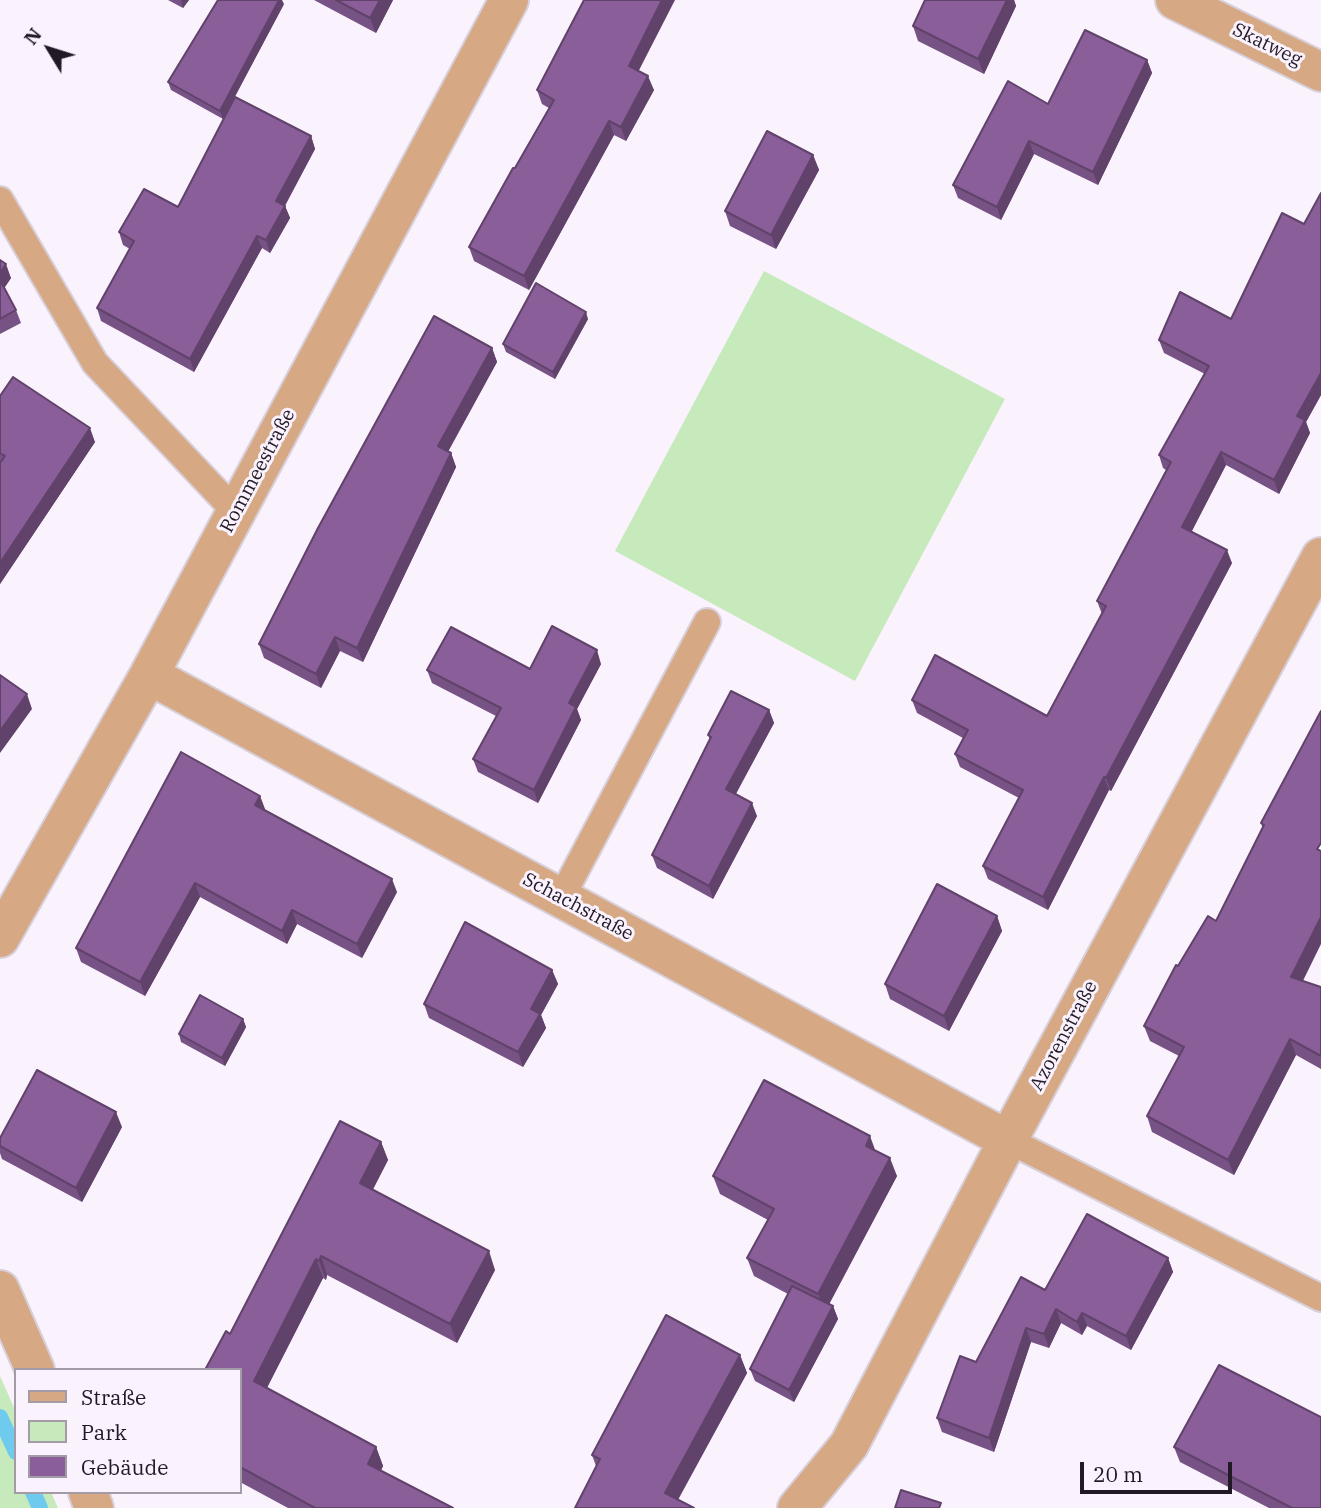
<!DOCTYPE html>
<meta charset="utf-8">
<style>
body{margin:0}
#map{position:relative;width:1321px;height:1508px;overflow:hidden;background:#faf2fd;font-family:"IBM Plex Serif",serif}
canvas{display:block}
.legend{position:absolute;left:14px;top:1368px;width:228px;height:126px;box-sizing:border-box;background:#faf2fd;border:2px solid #a39ca6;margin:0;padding:9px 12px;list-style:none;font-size:21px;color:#211a24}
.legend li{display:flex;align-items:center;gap:14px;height:35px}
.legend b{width:35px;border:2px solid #a39ca6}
.north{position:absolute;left:14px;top:14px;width:70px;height:70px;-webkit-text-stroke:5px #faf2fd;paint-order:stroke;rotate:308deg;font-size:19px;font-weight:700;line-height:28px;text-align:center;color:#211a24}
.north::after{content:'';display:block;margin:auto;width:24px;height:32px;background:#211a24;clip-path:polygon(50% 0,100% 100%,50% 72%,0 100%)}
.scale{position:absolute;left:1080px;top:1462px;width:152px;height:32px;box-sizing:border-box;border:4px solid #211a24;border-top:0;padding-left:9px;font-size:21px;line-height:24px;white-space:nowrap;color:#211a24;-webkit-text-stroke:5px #faf2fd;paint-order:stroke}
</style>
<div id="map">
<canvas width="1321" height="1508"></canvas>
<ul class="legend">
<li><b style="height:9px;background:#d6a884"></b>Straße</li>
<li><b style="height:19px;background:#c7eabd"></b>Park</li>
<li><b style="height:19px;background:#8a5f99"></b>Gebäude</li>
</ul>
<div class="north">N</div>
<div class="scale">20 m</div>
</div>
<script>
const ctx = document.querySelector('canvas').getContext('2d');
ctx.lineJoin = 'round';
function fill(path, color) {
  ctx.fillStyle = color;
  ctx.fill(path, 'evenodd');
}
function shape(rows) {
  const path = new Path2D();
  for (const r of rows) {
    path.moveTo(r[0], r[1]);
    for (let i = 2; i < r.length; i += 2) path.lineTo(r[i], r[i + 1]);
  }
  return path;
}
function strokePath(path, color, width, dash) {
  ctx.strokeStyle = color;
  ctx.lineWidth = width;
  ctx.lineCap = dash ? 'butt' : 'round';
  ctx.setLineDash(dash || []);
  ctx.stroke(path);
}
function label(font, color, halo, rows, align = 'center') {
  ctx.font = font + ' "IBM Plex Serif",serif';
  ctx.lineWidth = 6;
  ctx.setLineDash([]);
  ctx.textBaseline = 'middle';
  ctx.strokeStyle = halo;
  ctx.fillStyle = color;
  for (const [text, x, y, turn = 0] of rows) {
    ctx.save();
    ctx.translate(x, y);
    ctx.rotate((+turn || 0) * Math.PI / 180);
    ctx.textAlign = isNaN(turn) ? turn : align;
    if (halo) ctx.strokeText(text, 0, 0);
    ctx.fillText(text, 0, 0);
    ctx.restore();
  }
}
const green = shape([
 [764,271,1005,399,855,681,615,551],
 [0,1376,16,1412,16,1492,51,1492,58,1508,0,1508]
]);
const stream = shape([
 [0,1417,16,1452],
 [33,1492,40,1508]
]);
const lane = shape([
 [0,200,95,363,236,512],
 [561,898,707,622],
 [1008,1140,1321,1298]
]);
const street = shape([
 [1175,0,1321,72],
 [149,675,1008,1140],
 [0,938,149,675,509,0],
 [0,1290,35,1370],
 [88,1492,94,1508],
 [797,1508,849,1445,1008,1140,1321,557]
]);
const wall = shape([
 [168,0,189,0,183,8],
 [314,0,393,0,376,33],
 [925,0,1014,0,1016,6,984,74,918,41,913,26],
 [284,4,223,119,171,90,168,82],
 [1147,60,1152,73,1098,185,1034,154,1001,220,958,198,953,185,1048,104],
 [639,71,654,90,626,141,614,135,529,290,474,261,469,247,549,108,542,104,537,90],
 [311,136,315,149,285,206,290,218,270,253,262,248,194,372,101,321,97,308,130,249,123,245,119,232,178,207],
 [813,155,819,170,776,249,730,226,725,211],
 [1321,193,1321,395,1306,422,1310,433,1279,494,1226,465,1192,531,1232,563,1111,791,1109,790,1048,910,988,879,983,866,1019,798,960,767,955,754,963,738,917,713,912,700,1047,716,1102,614,1097,601,1166,470,1163,468,1159,455,1205,374,1164,353,1159,340,1231,319,1304,224],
 [0,260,11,278,4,288,16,310,21,323,0,334],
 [588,319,555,379,506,352,503,344],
 [492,348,497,362,448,452,451,453,456,467,363,662,340,651,321,688,264,658,259,644],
 [0,396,95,442,0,584],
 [601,664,577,709,581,720,538,803,478,772,473,759,496,716,432,683,427,670,530,669],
 [769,710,774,723,736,794,757,816,713,899,657,868,652,855,710,740,708,735],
 [1321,711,1303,981,1321,987,1321,1069,1296,1055,1234,1175,1152,1132,1147,1116,1179,1056,1150,1041,1144,1026,1178,966,1216,921,1263,829,1261,823],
 [260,796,265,810,397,892,362,958,297,924,287,944,200,897,145,996,81,962,76,948],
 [997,916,1002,931,949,1031,890,999,885,984],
 [552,970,558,984,541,1015,546,1028,523,1067,429,1018,424,1004],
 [243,1019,246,1027,225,1066,181,1042,179,1034],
 [122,1127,82,1202,2,1159,0,1153,0,1138],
 [381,1142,388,1160,373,1189,495,1270,457,1343,327,1275,326,1280,323,1278,267,1388,376,1447,383,1466,381,1471,453,1508,288,1508,240,1482,240,1370,230,1334],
 [876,1150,897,1176,829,1304,833,1306,838,1319,794,1402,755,1381,750,1369,788,1294,754,1276,747,1258,768,1220,720,1194,713,1176],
 [1168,1258,1173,1272,1131,1350,1087,1326,1082,1335,1061,1323,1049,1348,1031,1342,994,1452,942,1432,937,1418,1045,1290],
 [740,1355,747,1373,678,1500,596,1466,592,1455],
 [1174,1447,1321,1508,1269,1508,1180,1462]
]);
const shadedWall = shape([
 [181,0,189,0,183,8],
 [279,0,282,0,284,4,223,119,220,111],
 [380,0,393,0,376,33,370,18],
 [662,0,675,0,634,80,629,66],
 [1007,0,1014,0,1016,6,984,74,978,59],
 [1147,60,1152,73,1098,185,1093,172],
 [648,76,654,90,626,141,621,127],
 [609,121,614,135,529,290,524,276],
 [311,136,315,149,280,214,276,201],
 [1029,141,1034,154,1001,220,997,207],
 [813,155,819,170,776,249,771,235],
 [285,206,290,218,270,253,266,240],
 [257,236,262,248,194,372,190,359],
 [6,264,11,278,3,290,0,282,0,273],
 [586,312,588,319,555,379,553,372],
 [492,348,497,362,443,460,438,446],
 [1321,373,1321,395,1306,422,1310,433,1279,494,1274,480,1297,416],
 [90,428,95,442,0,584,0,563],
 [1221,452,1226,465,1187,540,1182,527],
 [451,453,456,467,363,662,357,648],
 [1227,550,1232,563,1111,791,1106,778],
 [335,637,340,651,321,688,316,674],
 [597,650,601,664,577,709,581,720,538,803,534,790,569,703],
 [27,694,32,709,0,753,0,731],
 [769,710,774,723,731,802,726,789],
 [1104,777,1109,790,1048,910,1043,897],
 [260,796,265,809,260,819,255,805],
 [752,803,757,816,713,899,709,886],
 [392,879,397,892,362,958,357,944],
 [195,883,200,897,145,996,140,982],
 [292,910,297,924,287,944,282,931],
 [997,916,1002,931,949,1031,944,1016],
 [1321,917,1321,944,1297,993,1291,977],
 [552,970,558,984,541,1015,546,1028,523,1067,518,1052,531,1009],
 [243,1019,246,1027,225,1066,222,1058],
 [1290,1039,1296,1055,1234,1175,1228,1160],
 [116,1112,122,1127,82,1202,76,1188],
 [870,1136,877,1155,866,1146],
 [381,1142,388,1160,367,1201,360,1183],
 [890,1158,897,1176,825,1312,818,1294],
 [489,1251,495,1270,457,1343,450,1324],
 [321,1256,327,1275,326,1280,319,1261],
 [1168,1258,1173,1272,1131,1350,1126,1336],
 [316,1259,323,1278,261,1399,254,1381],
 [833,1306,838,1319,794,1402,789,1390],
 [1056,1309,1061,1323,1049,1348,1044,1334],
 [1082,1313,1087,1326,1082,1335,1077,1322],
 [1026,1328,1031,1342,994,1452,989,1438],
 [740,1355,747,1373,673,1508,665,1493],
 [376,1447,383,1466,374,1482,368,1464]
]);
const building = shape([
 [218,0,279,0,220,111,168,82,218,0],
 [336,0,380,0,370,18,336,0],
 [584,0,662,0,629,66,648,76,621,127,609,121,524,276,469,247,513,168,515,168,554,100,537,90,584,0],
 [925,0,1007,0,978,59,913,26,925,0],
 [1085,30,1147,60,1093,172,1029,141,997,207,953,185,1008,81,1048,104,1085,30],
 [235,97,311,136,276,201,285,206,266,240,257,236,190,359,97,308,134,241,119,232,144,189,178,207,235,97],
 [767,131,813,155,771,235,725,211,767,131],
 [1321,193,1321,373,1297,416,1305,420,1274,480,1221,452,1182,527,1227,550,1106,778,1104,777,1043,897,983,866,1023,790,955,754,968,730,912,700,935,655,1047,716,1106,606,1097,601,1171,462,1159,455,1209,366,1159,340,1180,292,1231,319,1282,213,1304,224,1321,193],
 [0,260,6,264,0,273,0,260],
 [0,280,16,310,0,319,0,280],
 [536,283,586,312,553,372,503,344,536,283],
 [434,316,492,348,438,446,451,453,357,648,335,637,316,674,259,644,318,528,434,316],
 [13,377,90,428,0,563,0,463,5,456,0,453,0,396,13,377],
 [552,626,597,650,569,703,576,707,534,790,473,759,501,708,427,670,451,627,530,669,552,626],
 [0,675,27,694,0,731,0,675],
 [731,691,769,710,726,789,752,803,709,886,652,855,711,737,708,735,731,691],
 [1321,711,1321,843,1317,849,1321,851,1321,917,1291,977,1321,987,1321,1056,1290,1039,1228,1160,1147,1116,1184,1047,1144,1026,1176,965,1178,966,1208,916,1216,921,1264,825,1261,823,1321,711],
 [181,752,260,796,255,805,392,879,357,944,292,910,282,931,195,883,140,982,76,948,181,752],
 [937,884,997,916,944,1016,885,984,937,884],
 [465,922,552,970,531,1009,540,1014,518,1052,424,1004,465,922],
 [200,995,243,1019,222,1058,179,1034,200,995],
 [37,1070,116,1112,76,1188,0,1146,0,1138,37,1070],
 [764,1080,870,1136,866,1146,890,1158,818,1294,747,1258,774,1209,713,1176,764,1080],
 [340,1121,381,1142,360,1183,489,1251,450,1324,321,1256,319,1261,316,1259,254,1381,376,1447,368,1464,453,1508,315,1508,240,1467,240,1370,205,1370,226,1331,230,1334,340,1121],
 [1087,1214,1168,1258,1126,1336,1082,1313,1077,1322,1056,1309,1044,1334,1026,1328,989,1438,937,1418,960,1356,976,1362,1021,1277,1045,1290,1087,1214],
 [792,1286,833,1306,789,1390,750,1369,792,1286],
 [666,1315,740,1355,665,1493,694,1508,575,1508,600,1459,592,1455,666,1315],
 [1219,1365,1321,1417,1321,1508,1292,1508,1174,1447,1219,1365],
 [901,1490,941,1503,939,1508,895,1508,901,1490]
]);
const streetNames = [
 ["Skatweg",1267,45,26],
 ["Rommeestraße",258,471,-62],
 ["Schachstraße",578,907,28],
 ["Azorenstraße",1064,1036,-62]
];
fill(green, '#c7eabd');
strokePath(stream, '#6fcbee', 16);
strokePath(lane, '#d7cfda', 30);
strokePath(street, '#d7cfda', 42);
strokePath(lane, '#d6a884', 26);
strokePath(street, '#d6a884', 38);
fill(wall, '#775284');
fill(shadedWall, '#61426b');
fill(building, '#8a5f99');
strokePath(building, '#61426b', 2);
label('19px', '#211a24', '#faf2fd', streetNames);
</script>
